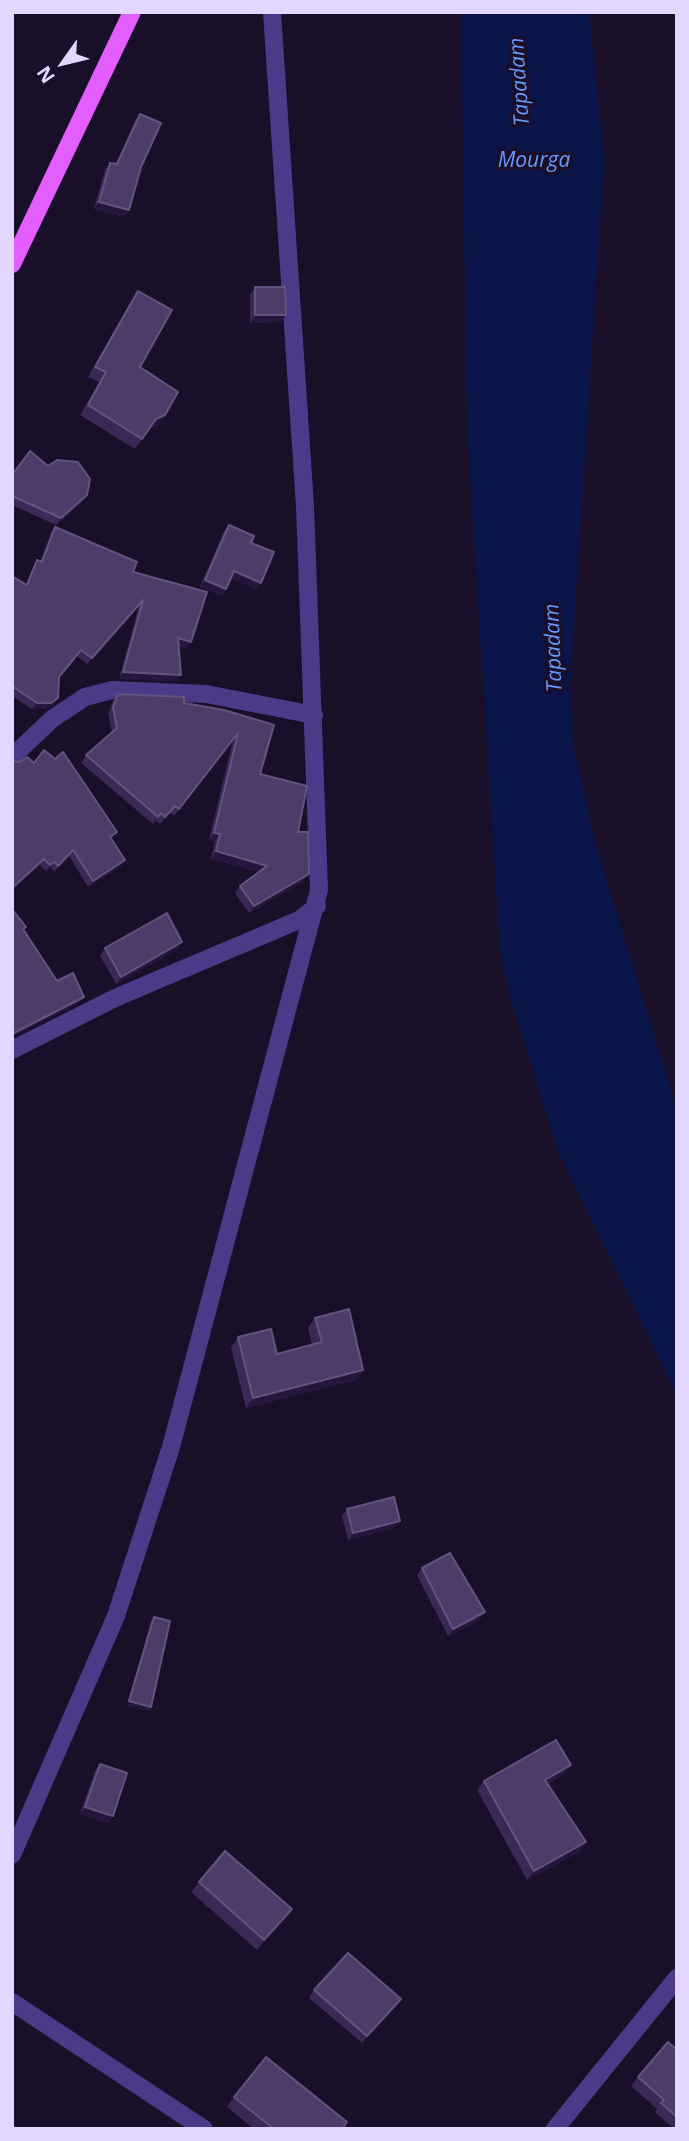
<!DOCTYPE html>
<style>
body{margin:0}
#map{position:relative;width:689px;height:2141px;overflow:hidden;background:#190f29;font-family:"Open Sans",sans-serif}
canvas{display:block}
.frame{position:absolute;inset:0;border:14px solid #e3d7ff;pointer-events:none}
.north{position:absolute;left:28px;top:28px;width:70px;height:70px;-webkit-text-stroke:5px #190f29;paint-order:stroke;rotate:236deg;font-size:19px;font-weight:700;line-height:28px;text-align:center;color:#e3d7ff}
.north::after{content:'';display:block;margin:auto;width:24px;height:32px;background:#e3d7ff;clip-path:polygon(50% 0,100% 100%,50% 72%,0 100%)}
</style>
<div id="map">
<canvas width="689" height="2141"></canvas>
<div class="frame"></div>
<div class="north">N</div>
</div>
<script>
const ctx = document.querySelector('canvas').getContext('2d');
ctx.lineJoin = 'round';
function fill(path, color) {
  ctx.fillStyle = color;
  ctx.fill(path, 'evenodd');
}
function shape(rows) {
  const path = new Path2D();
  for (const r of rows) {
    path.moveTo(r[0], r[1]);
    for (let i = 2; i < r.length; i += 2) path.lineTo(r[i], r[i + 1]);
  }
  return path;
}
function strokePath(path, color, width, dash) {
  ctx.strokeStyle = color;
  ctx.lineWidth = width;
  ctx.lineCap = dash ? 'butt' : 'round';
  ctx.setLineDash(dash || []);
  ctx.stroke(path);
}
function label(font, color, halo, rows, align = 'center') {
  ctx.font = font + ' "Open Sans",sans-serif';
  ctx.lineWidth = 7;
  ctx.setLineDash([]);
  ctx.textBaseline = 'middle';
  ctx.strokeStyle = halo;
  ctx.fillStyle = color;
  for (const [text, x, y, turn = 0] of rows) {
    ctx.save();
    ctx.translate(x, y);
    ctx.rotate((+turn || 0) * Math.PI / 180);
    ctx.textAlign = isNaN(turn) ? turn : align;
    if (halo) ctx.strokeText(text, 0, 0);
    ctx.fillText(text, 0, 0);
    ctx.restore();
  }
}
const water = shape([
 [461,12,589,12,604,160,570,686,572,738,595,843,677,1110,677,1395,559,1154,512,1004,500,952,467,429]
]);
const minor = shape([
 [12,757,52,719,85,697,112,690,206,694,314,715],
 [12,1050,115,998,299,920,317,906],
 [12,1855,116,1616,171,1447,319,890,305,506,272,12],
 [12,2002,204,2129],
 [555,2129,677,1978]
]);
const primary = shape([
 [12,264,132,12]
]);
const wall = shape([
 [140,114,141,167,124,217,94,209,105,170,110,163,116,164,135,121],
 [255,287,281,322,250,323,250,294],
 [138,291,140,367,165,415,158,425,149,429,135,449,80,415,99,382,88,377,131,301],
 [12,475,82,502,56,525,12,505],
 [229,525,251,543,261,583,256,589,231,578,222,596,200,587,224,531],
 [55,527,133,572,187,648,179,646,181,675,177,681,119,679,139,606,87,664,77,656,59,678,54,704,46,709,32,709,12,696,12,576,26,584,33,567,37,560,40,561,51,533],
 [118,694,224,710,260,774,298,832,304,881,249,913,235,893,240,886,259,872,211,859,215,841,209,840,233,740,174,816,170,813,160,824,156,821,153,824,81,763,86,755,112,733,108,714,113,701],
 [12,761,117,832,111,839,125,860,121,866,88,887,69,856,54,872,51,868,46,871,40,865,12,890],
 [105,948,177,949,116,984,100,956],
 [315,1318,363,1370,356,1380,246,1408,231,1348,238,1337,277,1354,312,1345,308,1328],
 [347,1509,394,1528,348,1540,342,1516],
 [422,1568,485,1612,479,1620,448,1636,417,1575],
 [154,1617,149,1711,127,1705,151,1621],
 [100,1764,108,1823,80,1814,95,1771],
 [571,1765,564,1774,548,1784,579,1852,527,1880,477,1790,484,1781],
 [199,1882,284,1919,257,1950,191,1892],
 [314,1990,396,2006,362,2043,309,1998],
 [677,2050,677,2129,674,2129,655,2112,657,2109,631,2086,638,2077],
 [234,2097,343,2129,254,2129,227,2107]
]);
const shadedWall = shape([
 [99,202,129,210,124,217,94,209],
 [255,315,286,315,281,322,250,323],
 [165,415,158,425,149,429,156,419],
 [87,495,82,502,56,525,61,518],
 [234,571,261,583,256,589,229,578],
 [205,580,226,589,222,596,200,587],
 [143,600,139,606,87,664,92,658],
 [178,638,191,642,187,648,173,644],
 [123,672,181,675,177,681,119,679],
 [58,698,54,704,46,709,32,709,37,703],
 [214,833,220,834,215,841,209,840],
 [216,851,267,866,262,873,211,859],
 [44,859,40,865,12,890,12,888],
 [125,860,121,866,88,887,93,881],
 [55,862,51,868,46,871,50,865],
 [309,874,304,881,249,913,254,906],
 [182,942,177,949,116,984,121,977],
 [84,997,79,1003,12,1037,12,1034],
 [363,1370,356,1380,246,1408,253,1398],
 [400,1521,394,1528,348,1540,353,1533],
 [485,1612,479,1620,448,1636,453,1629],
 [129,1701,151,1707,149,1711,127,1705],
 [571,1765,564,1774,538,1789,545,1780],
 [85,1807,113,1816,108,1823,80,1814],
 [586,1842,579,1852,527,1880,534,1871],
 [292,1909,284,1919,257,1950,264,1940],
 [401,1999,396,2006,362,2043,367,2036]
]);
const building = shape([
 [140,114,161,123,141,167,129,210,99,202,110,163,117,164,140,114],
 [255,287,285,287,286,315,255,315,255,287],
 [138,291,172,310,140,367,178,392,165,415,156,419,142,439,88,405,106,372,95,367,138,291],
 [30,451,48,466,57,460,78,462,90,479,87,495,61,518,12,496,12,475,30,451],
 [229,525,254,536,251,543,274,552,261,583,234,571,226,589,205,580,229,525],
 [55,527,137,562,133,572,207,592,191,642,178,638,181,675,123,672,143,600,92,658,81,650,59,677,58,698,51,703,37,703,12,686,12,576,27,585,37,560,42,562,55,527],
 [118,694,184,697,184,703,224,710,274,725,260,774,307,786,298,832,308,832,309,874,254,906,240,886,267,866,216,851,220,834,214,833,238,733,179,809,175,806,165,817,161,813,158,817,86,755,117,728,113,707,118,694],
 [44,750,55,759,63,752,117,832,110,837,125,860,93,881,73,850,58,866,55,862,50,865,44,859,12,888,12,824,13,823,12,822,12,761,20,762,27,757,34,763,44,750],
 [12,909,26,927,23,929,57,981,73,973,84,997,12,1034,12,909],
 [167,913,182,942,121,977,105,948,167,913],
 [349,1309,363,1370,253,1398,238,1337,271,1329,277,1354,322,1342,315,1318,349,1309],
 [394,1497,400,1521,353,1533,347,1509,394,1497],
 [450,1553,485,1612,453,1629,422,1568,450,1553],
 [154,1617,170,1621,151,1707,129,1701,154,1617],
 [556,1740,571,1765,545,1780,586,1842,534,1871,484,1781,556,1740],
 [100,1764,127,1773,113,1816,85,1807,100,1764],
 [225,1851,292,1909,264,1940,199,1882,225,1851],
 [348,1953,401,1999,367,2036,314,1990,348,1953],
 [668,2042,677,2050,677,2117,661,2103,664,2100,638,2077,668,2042],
 [266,2057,347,2122,342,2129,274,2129,234,2097,266,2057]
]);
const waterNames = [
 ["Tapadam",520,82,-94],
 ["Mourga",534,161],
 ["Tapadam",554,648,-92]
];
fill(water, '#091448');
strokePath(minor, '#4c3a88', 18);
strokePath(primary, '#e25eff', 18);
fill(wall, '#3b2857');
fill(shadedWall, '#26163d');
fill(building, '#4d3b69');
strokePath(building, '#645380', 2);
label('italic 21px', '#659aff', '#190f29', waterNames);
</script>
